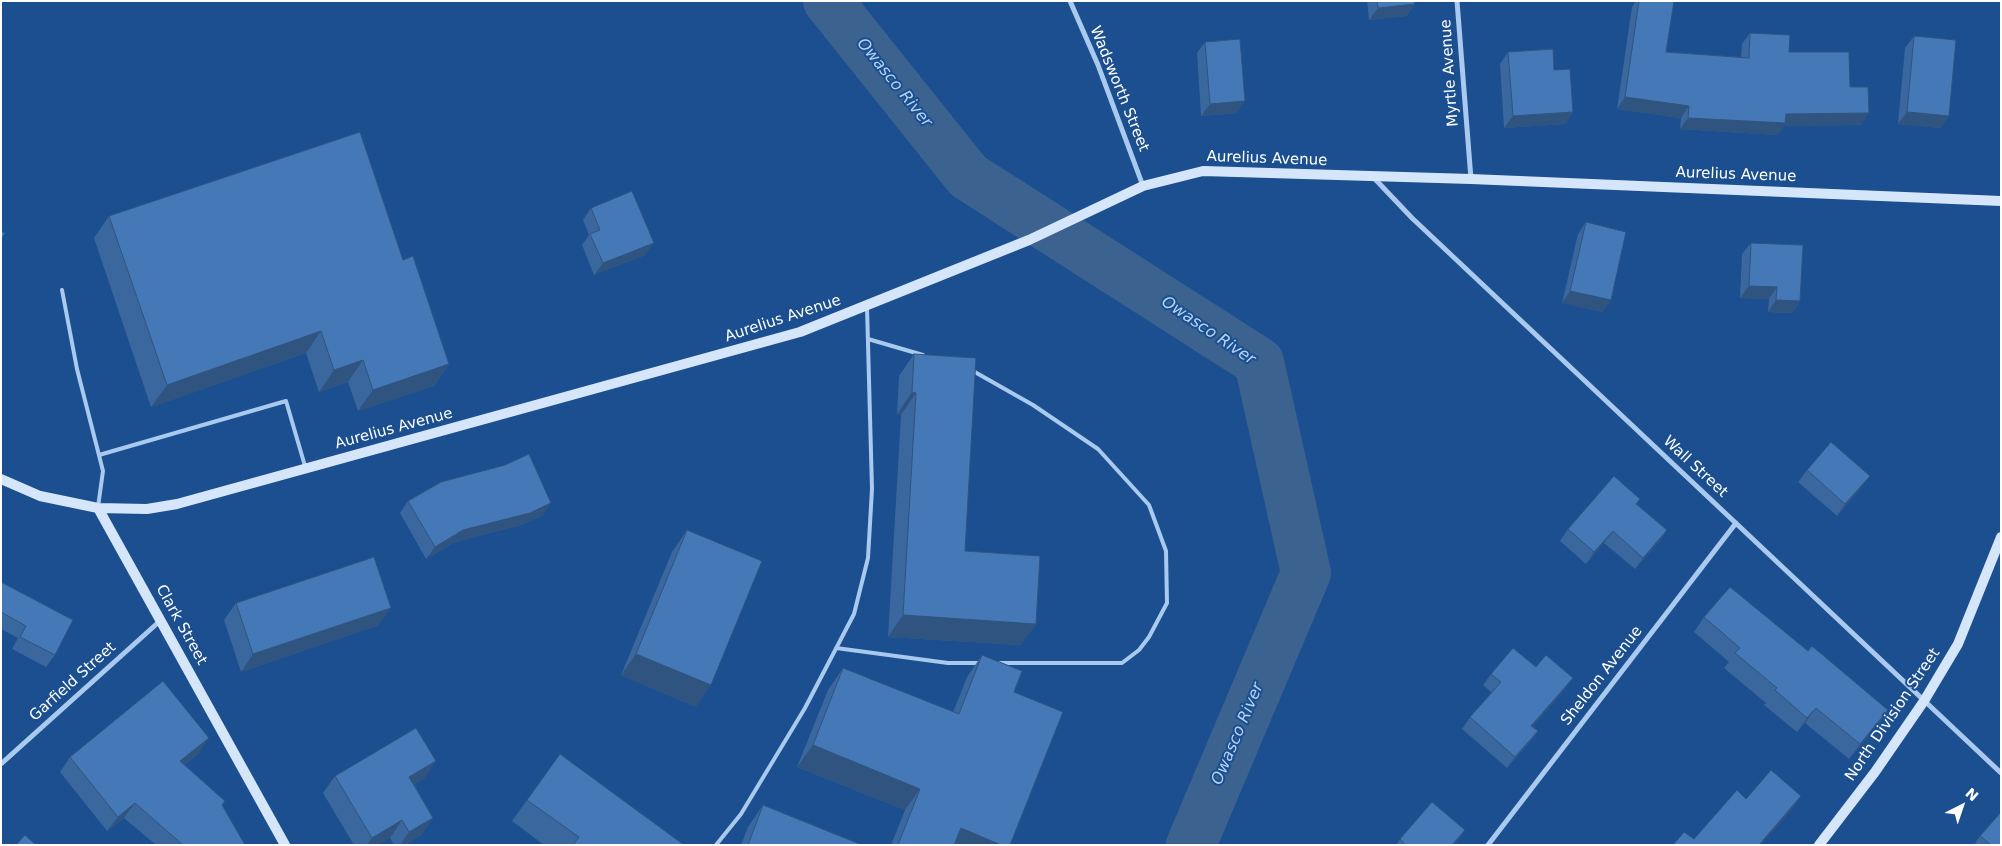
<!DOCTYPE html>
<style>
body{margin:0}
#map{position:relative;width:2002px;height:846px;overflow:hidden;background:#1b4f8f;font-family:"DejaVu Sans",sans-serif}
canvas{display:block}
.frame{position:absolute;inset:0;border:2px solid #fff;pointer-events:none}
.north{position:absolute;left:1937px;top:781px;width:50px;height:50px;-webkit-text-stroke:4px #1b4f8f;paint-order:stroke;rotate:41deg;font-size:14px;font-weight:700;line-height:20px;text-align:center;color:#fff}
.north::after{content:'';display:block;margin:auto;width:18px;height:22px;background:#fff;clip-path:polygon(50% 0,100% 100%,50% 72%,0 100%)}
</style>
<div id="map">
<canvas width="2002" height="846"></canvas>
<div class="frame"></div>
<div class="north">N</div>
</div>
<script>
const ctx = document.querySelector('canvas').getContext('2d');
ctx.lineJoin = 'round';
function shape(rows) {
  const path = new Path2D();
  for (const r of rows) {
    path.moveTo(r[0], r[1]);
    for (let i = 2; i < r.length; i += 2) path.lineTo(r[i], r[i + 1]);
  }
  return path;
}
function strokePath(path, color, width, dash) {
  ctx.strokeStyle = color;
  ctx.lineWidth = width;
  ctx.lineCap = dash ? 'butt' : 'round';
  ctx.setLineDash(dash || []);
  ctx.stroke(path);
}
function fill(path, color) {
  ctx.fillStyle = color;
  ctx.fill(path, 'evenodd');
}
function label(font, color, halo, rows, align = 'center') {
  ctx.font = font + ' "DejaVu Sans",sans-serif';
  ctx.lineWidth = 4;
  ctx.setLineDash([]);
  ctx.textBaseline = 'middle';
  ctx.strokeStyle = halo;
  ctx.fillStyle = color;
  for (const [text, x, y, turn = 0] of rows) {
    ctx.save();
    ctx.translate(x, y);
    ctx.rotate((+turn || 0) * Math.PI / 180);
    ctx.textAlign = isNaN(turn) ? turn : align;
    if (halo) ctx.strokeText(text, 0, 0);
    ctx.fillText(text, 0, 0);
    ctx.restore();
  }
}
const river = shape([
 [828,1,968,176,1259,362,1306,573,1191,845]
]);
const lane = shape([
 [62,290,77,369,103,471,98,507],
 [868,339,923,355],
 [973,371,1033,405,1098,449,1149,505,1166,551,1167,603,1149,637,1139,650,1122,663,1000,663],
 [99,455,286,401,305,466],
 [836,648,948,663,980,663],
 [716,845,741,814,805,708,854,614,868,558,872,489,867,307]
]);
const street = shape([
 [1070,1,1098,65,1143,186],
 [1457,1,1471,179],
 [1374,178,1412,218,2001,773],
 [1,764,161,620],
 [1488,845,1736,523]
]);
const secondary = shape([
 [1,479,40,496,98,508,147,509,177,504,800,332,1029,240,1143,186,1203,171,1471,179,2001,201],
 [98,508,285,845],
 [1819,845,1875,772,1924,701,1958,644,2001,537]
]);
const wall = shape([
 [1367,1,1414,1,1415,4,1406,16,1369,20],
 [1636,1,1674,1,1666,52,1741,57,1742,44,1750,33,1789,52,1850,87,1861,125,1784,126,1777,135,1680,129,1681,118,1617,109,1632,7],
 [1914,36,1941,128,1898,124,1905,48],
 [1205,42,1237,113,1201,116,1197,53],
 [1508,52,1554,70,1573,112,1565,124,1504,128,1500,64],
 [591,208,645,255,594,275,582,245,589,235,583,220],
 [109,216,403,260,449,364,434,386,358,411,348,382,319,392,306,353,151,407,94,238],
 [1586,222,1603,312,1562,303,1578,234],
 [1751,243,1800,301,1792,313,1768,312,1769,299,1740,298,1742,254],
 [914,354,965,551,1036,624,1020,645,888,637,901,415,897,414,899,376],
 [1807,470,1861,488,1837,516,1798,482],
 [1640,499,1637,504,1667,530,1659,542,1635,569,1604,543,1586,564,1560,541,1568,529],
 [408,501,543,515,521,525,455,542,426,559,400,513],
 [687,530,696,707,621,675,672,552],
 [1,582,55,655,46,667,12,649,18,638,1,629],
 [236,603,379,625,241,672,224,620],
 [1704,617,1808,651,1888,710,1878,725,1849,759,1805,723,1797,732,1764,705,1766,703,1724,668,1729,662,1694,632],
 [982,655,1014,692,1010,845,891,845,905,810,797,767,828,690,843,668,953,712,967,677],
 [1536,667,1565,689,1533,726,1538,731,1530,742,1507,768,1462,729,1470,717,1492,693,1483,685,1491,674],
 [199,753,184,765,222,805,245,845,156,845,124,818,107,831,60,772,70,757],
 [335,776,424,779,414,784,433,818,421,835,405,845,394,845,390,838,378,845,354,845,323,793],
 [527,800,684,845,544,845,512,821],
 [763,805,863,845,741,845,748,827],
 [1980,836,2001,845,1974,845],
 [1400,839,1457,842,1454,845,1396,845]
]);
const shadedWall = shape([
 [1415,4,1406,16,1369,20,1378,8],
 [1625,97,1689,106,1681,118,1617,109],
 [1245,101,1237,113,1201,116,1210,104],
 [1573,112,1565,124,1504,128,1513,116],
 [1907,112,1949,116,1941,128,1898,124],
 [1869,113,1861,125,1784,126,1777,135,1680,129,1688,118,1786,114],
 [654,243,645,255,594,275,603,263],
 [1749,286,1777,287,1769,299,1740,298],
 [1570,291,1611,300,1603,312,1562,303],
 [1776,300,1800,301,1792,313,1768,312],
 [321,331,306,353,151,407,167,385],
 [363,360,348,382,319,392,334,370],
 [449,364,434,386,358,411,373,390],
 [912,392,916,393,901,415,897,414],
 [1870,476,1861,488,1837,516,1845,504],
 [551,503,543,515,521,525,455,542,426,559,435,547,463,530],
 [1667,530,1659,542,1635,569,1643,558],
 [1613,531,1604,543,1586,564,1594,552],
 [391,608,379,625,241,672,253,654],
 [903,615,1036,624,1020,645,888,637],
 [636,654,711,685,696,707,621,675],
 [1573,678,1565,689,1524,737,1531,726],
 [1816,708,1805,723,1797,732,1807,718],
 [1888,710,1878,725,1849,759,1860,744],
 [1538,731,1530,742,1507,768,1515,757],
 [209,738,199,753,169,776,180,761],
 [813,745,920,789,905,810,797,767],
 [436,761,424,779,397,794,409,777],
 [1801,796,1791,811,1761,845,1759,845],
 [135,803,124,818,107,831,118,817],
 [433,818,421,835,405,845,400,845,409,832],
 [402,820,390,838,378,845,367,845,372,838],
 [961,828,1001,845,949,845],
 [1465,830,1457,842,1454,845,1452,845]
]);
const building = shape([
 [1377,1,1414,1,1415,4,1378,8,1377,1],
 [1639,1,1674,1,1666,52,1749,58,1750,33,1790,35,1789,52,1849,52,1850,87,1868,87,1869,113,1786,114,1785,123,1688,118,1689,106,1625,97,1639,1],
 [1914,36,1956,40,1949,116,1907,112,1914,36],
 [1240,39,1245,101,1210,104,1205,42,1240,39],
 [1553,49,1554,70,1570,69,1573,112,1513,116,1508,52,1553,49],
 [360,132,403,260,413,256,449,364,373,390,363,360,334,370,321,331,167,385,109,216,360,132],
 [632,191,654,243,603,263,590,234,600,230,591,208,632,191],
 [1586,222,1626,232,1611,300,1570,291,1586,222],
 [1,231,5,233,1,240,1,231],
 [1751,243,1803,245,1800,301,1776,300,1777,287,1749,286,1751,243],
 [914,354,976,358,965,551,1040,556,1036,624,903,615,916,393,912,392,914,354],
 [1831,442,1870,476,1845,504,1807,470,1831,442],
 [529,454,551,503,530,513,463,530,435,547,408,501,441,482,505,465,529,454],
 [1614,476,1640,499,1636,504,1667,530,1643,558,1613,531,1594,552,1568,529,1614,476],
 [687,530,762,561,711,685,636,654,687,530],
 [374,557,391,608,253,654,236,603,374,557],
 [1,582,73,620,55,655,20,637,26,626,1,612,1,582],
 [1730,587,1808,651,1812,646,1888,710,1860,744,1816,708,1807,718,1775,690,1777,688,1735,653,1740,648,1704,617,1730,587],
 [1513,648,1536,667,1546,655,1573,678,1531,726,1538,731,1515,757,1470,717,1501,682,1491,674,1513,648],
 [982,655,1022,671,1014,692,1063,712,1010,845,1001,845,961,828,954,845,898,845,920,789,813,745,843,668,959,714,982,655],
 [163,681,209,738,180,761,225,801,222,805,245,845,183,845,135,803,118,817,70,757,163,681],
 [416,728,436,761,409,777,433,818,409,832,402,820,372,838,335,776,416,728],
 [560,754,684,845,573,845,579,837,527,800,560,754],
 [1771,770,1801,796,1759,845,1673,845,1684,832,1694,839,1737,790,1746,799,1771,770],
 [1432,802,1465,830,1452,845,1406,845,1400,839,1432,802],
 [763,805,862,845,748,845,763,805],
 [2001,812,2001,845,1991,845,1980,836,2001,812],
 [25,835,36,845,16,845,25,835]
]);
const streetNames = [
 ["Myrtle Avenue",1450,73,-94],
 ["Wadsworth Street",1119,89,68],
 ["Aurelius Avenue",1267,159,2],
 ["Aurelius Avenue",1736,175,2],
 ["Aurelius Avenue",783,319,-18],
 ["Aurelius Avenue",394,429,-15],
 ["Wall Street",1695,467,43],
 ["Clark Street",181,625,61],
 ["Sheldon Avenue",1602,676,-52],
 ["Garfield Street",73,682,-42],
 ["North Division Street",1893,715,-56]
];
const waterNames = [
 ["Owasco River",894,83,51],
 ["Owasco River",1208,331,34],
 ["Owasco River",1238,734,-67]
];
strokePath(river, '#3c6290', 50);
strokePath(lane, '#a9c9ee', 4);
strokePath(street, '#a9c9ee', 5);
strokePath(secondary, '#d6e6fa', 10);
fill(wall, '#3a679d');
fill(shadedWall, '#305480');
fill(building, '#4478b7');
strokePath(building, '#305480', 1);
label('15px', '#fff', '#1b4f8f', streetNames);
label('italic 16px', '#b5d3f5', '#1b4f8f', waterNames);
</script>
